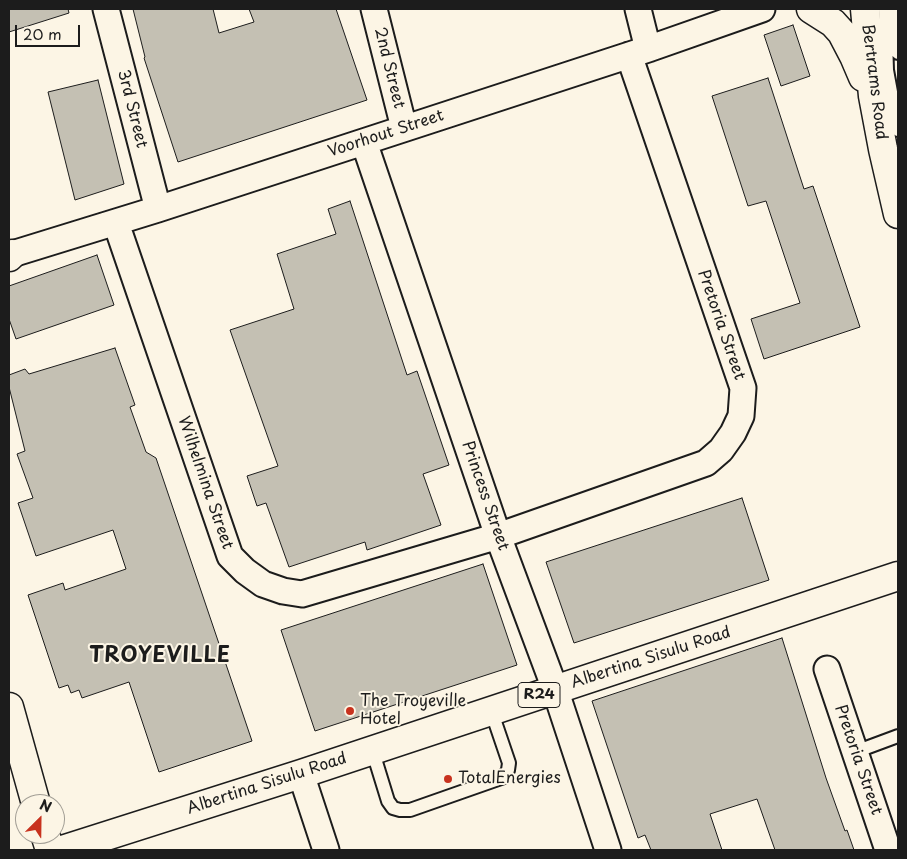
<!DOCTYPE html>
<style>
body{margin:0}
#map{position:relative;width:907px;height:859px;overflow:hidden;background:#fcf5e5;font-family:"Playpen Sans",sans-serif}
canvas{display:block}
.frame{position:absolute;inset:0;border:10px solid #1c1c1c;pointer-events:none}
.north{position:absolute;left:15px;top:794px;width:50px;height:50px;box-sizing:border-box;background:#fcf5e5;border:1px solid #a29e95;border-radius:50%;rotate:23deg;font-size:14px;font-weight:700;line-height:20px;text-align:center;color:#1c1c1c}
.north::after{content:'';display:block;margin:auto;width:18px;height:22px;background:#c8321e;clip-path:polygon(50% 0,100% 100%,50% 72%,0 100%)}
.scale{position:absolute;left:15px;top:25px;width:65px;height:22px;box-sizing:border-box;border:2px solid #1c1c1c;border-top:0;padding-left:6px;font-size:15px;line-height:18px;white-space:nowrap;color:#1c1c1c;-webkit-text-stroke:4px #fcf5e5;paint-order:stroke}
</style>
<div id="map">
<canvas width="907" height="859"></canvas>
<div class="frame"></div>
<div class="north">N</div>
<div class="scale">20 m</div>
</div>
<script>
const ctx = document.querySelector('canvas').getContext('2d');
ctx.lineJoin = 'round';
function fill(path, color) {
  ctx.fillStyle = color;
  ctx.fill(path, 'evenodd');
}
function shape(rows) {
  const path = new Path2D();
  for (const r of rows) {
    path.moveTo(r[0], r[1]);
    for (let i = 2; i < r.length; i += 2) path.lineTo(r[i], r[i + 1]);
  }
  return path;
}
function strokePath(path, color, width, dash) {
  ctx.strokeStyle = color;
  ctx.lineWidth = width;
  ctx.lineCap = dash ? 'butt' : 'round';
  ctx.setLineDash(dash || []);
  ctx.stroke(path);
}
function label(font, color, halo, rows, align = 'center') {
  ctx.font = font + ' "Playpen Sans",sans-serif';
  ctx.lineWidth = 4;
  ctx.setLineDash([]);
  ctx.textBaseline = 'middle';
  ctx.strokeStyle = halo;
  ctx.fillStyle = color;
  for (const [text, x, y, turn = 0] of rows) {
    ctx.save();
    ctx.translate(x, y);
    ctx.rotate((+turn || 0) * Math.PI / 180);
    ctx.textAlign = isNaN(turn) ? turn : align;
    if (halo) ctx.strokeText(text, 0, 0);
    ctx.fillText(text, 0, 0);
    ctx.restore();
  }
}
const building = shape([
 [9,9,68,9,69,13,9,32,9,9],
 [133,9,213,9,219,33,254,22,249,9,336,9,367,100,178,162,144,58,145,57,133,9],
 [793,25,810,76,781,86,764,35,793,25],
 [768,78,804,189,813,186,860,327,764,359,751,319,800,303,766,201,748,206,712,96,768,78],
 [98,80,124,184,75,200,48,92,98,80],
 [350,201,407,375,417,371,449,465,423,474,441,525,367,550,365,542,289,567,266,503,257,506,247,476,278,466,230,330,294,309,277,254,336,234,328,209,350,201],
 [97,255,114,305,16,339,9,319,9,286,97,255],
 [115,348,135,405,130,407,146,452,156,458,252,741,159,772,129,682,82,698,79,690,71,693,68,685,59,688,28,595,63,583,65,590,126,569,113,530,36,556,18,503,33,498,17,454,25,451,9,387,9,375,25,369,29,374,115,348],
 [742,498,769,580,574,643,546,562,742,498],
 [483,564,517,665,315,731,281,630,483,564],
 [782,638,826,778,845,831,847,830,854,850,775,850,757,799,710,814,722,850,651,850,645,835,638,838,592,701,782,638]
]);
const lane = shape([
 [885,9,887,70,898,130],
 [897,9,898,53],
 [372,749,388,801,393,808,400,810,410,810,504,777,508,770,509,763,491,710],
 [855,752,898,736]
]);
const street = shape([
 [106,9,158,209],
 [374,9,404,128],
 [638,9,648,49],
 [364,142,498,536,555,689,608,850],
 [116,223,230,556,245,571,263,584,283,591,302,594,498,536,706,463,721,450,733,433,741,416,743,388,629,55],
 [9,255,158,209,648,49,762,9],
 [827,669,888,850],
 [301,774,326,850]
]);
const secondary = shape([
 [811,9,833,23,842,33,854,56,863,77],
 [865,9,873,96,883,149,898,214],
 [9,257,12,254],
 [9,707,36,804],
 [45,834,50,850]
]);
const primary = shape([
 [62,850,301,774,898,576]
]);
const markers = [
 [350,711,5,"#c8321e"],
 [448,779,5,"#c8321e"]
];
const shields = [
 [539,695,42]
];
const shieldNames = [
 ["R24",539,695]
];
const streetNames = [
 ["2nd Street",389,68,76],
 ["Bertrams Road",874,82,83],
 ["3rd Street",132,109,76],
 ["Voorhout Street",386,134,-18],
 ["Pretoria Street",721,325,71],
 ["Wilhelmina Street",205,483,71],
 ["Princess Street",485,496,71],
 ["Albertina Sisulu Road",651,658,-18],
 ["Pretoria Street",858,760,71],
 ["Albertina Sisulu Road",267,784,-18]
];
const poiNames = [
 ["The Troyeville",360,702],
 ["Hotel",360,720],
 ["TotalEnergies",458,779]
];
const districtNames = [
 ["TROYEVILLE",160,656]
];
fill(building, '#c4c0b3');
strokePath(building, '#1c1c1c', 1);
strokePath(lane, '#1c1c1c', 16);
strokePath(street, '#1c1c1c', 29);
strokePath(secondary, '#1c1c1c', 31);
strokePath(primary, '#1c1c1c', 31);
strokePath(lane, '#fcf5e5', 12);
strokePath(street, '#fcf5e5', 25);
strokePath(secondary, '#fcf5e5', 28);
strokePath(primary, '#fcf5e5', 28);
for (const [x, y, r, color] of markers) {
  const dot = new Path2D();
  dot.arc(x, y, r, 0, 2 * Math.PI);
  ctx.fillStyle = color;
  ctx.fill(dot);
  strokePath(dot, '#fcf5e5', 2);
}
for (const [x, y, w] of shields) {
  const box = new Path2D();
  box.roundRect(x - w / 2, y - 12.5, w, 25, 4);
  ctx.fillStyle = '#fcf5e5';
  ctx.fill(box);
  strokePath(box, '#1c1c1c', 1);
}
label('bold 15px', '#1c1c1c', null, shieldNames);
label('16px', '#1c1c1c', '#fcf5e5', streetNames);
label('16px', '#1c1c1c', '#fcf5e5', poiNames, 'left');
ctx.letterSpacing = '1px';
label('bold 21px', '#1c1c1c', '#fcf5e5', districtNames);
ctx.letterSpacing = '0px';
</script>
